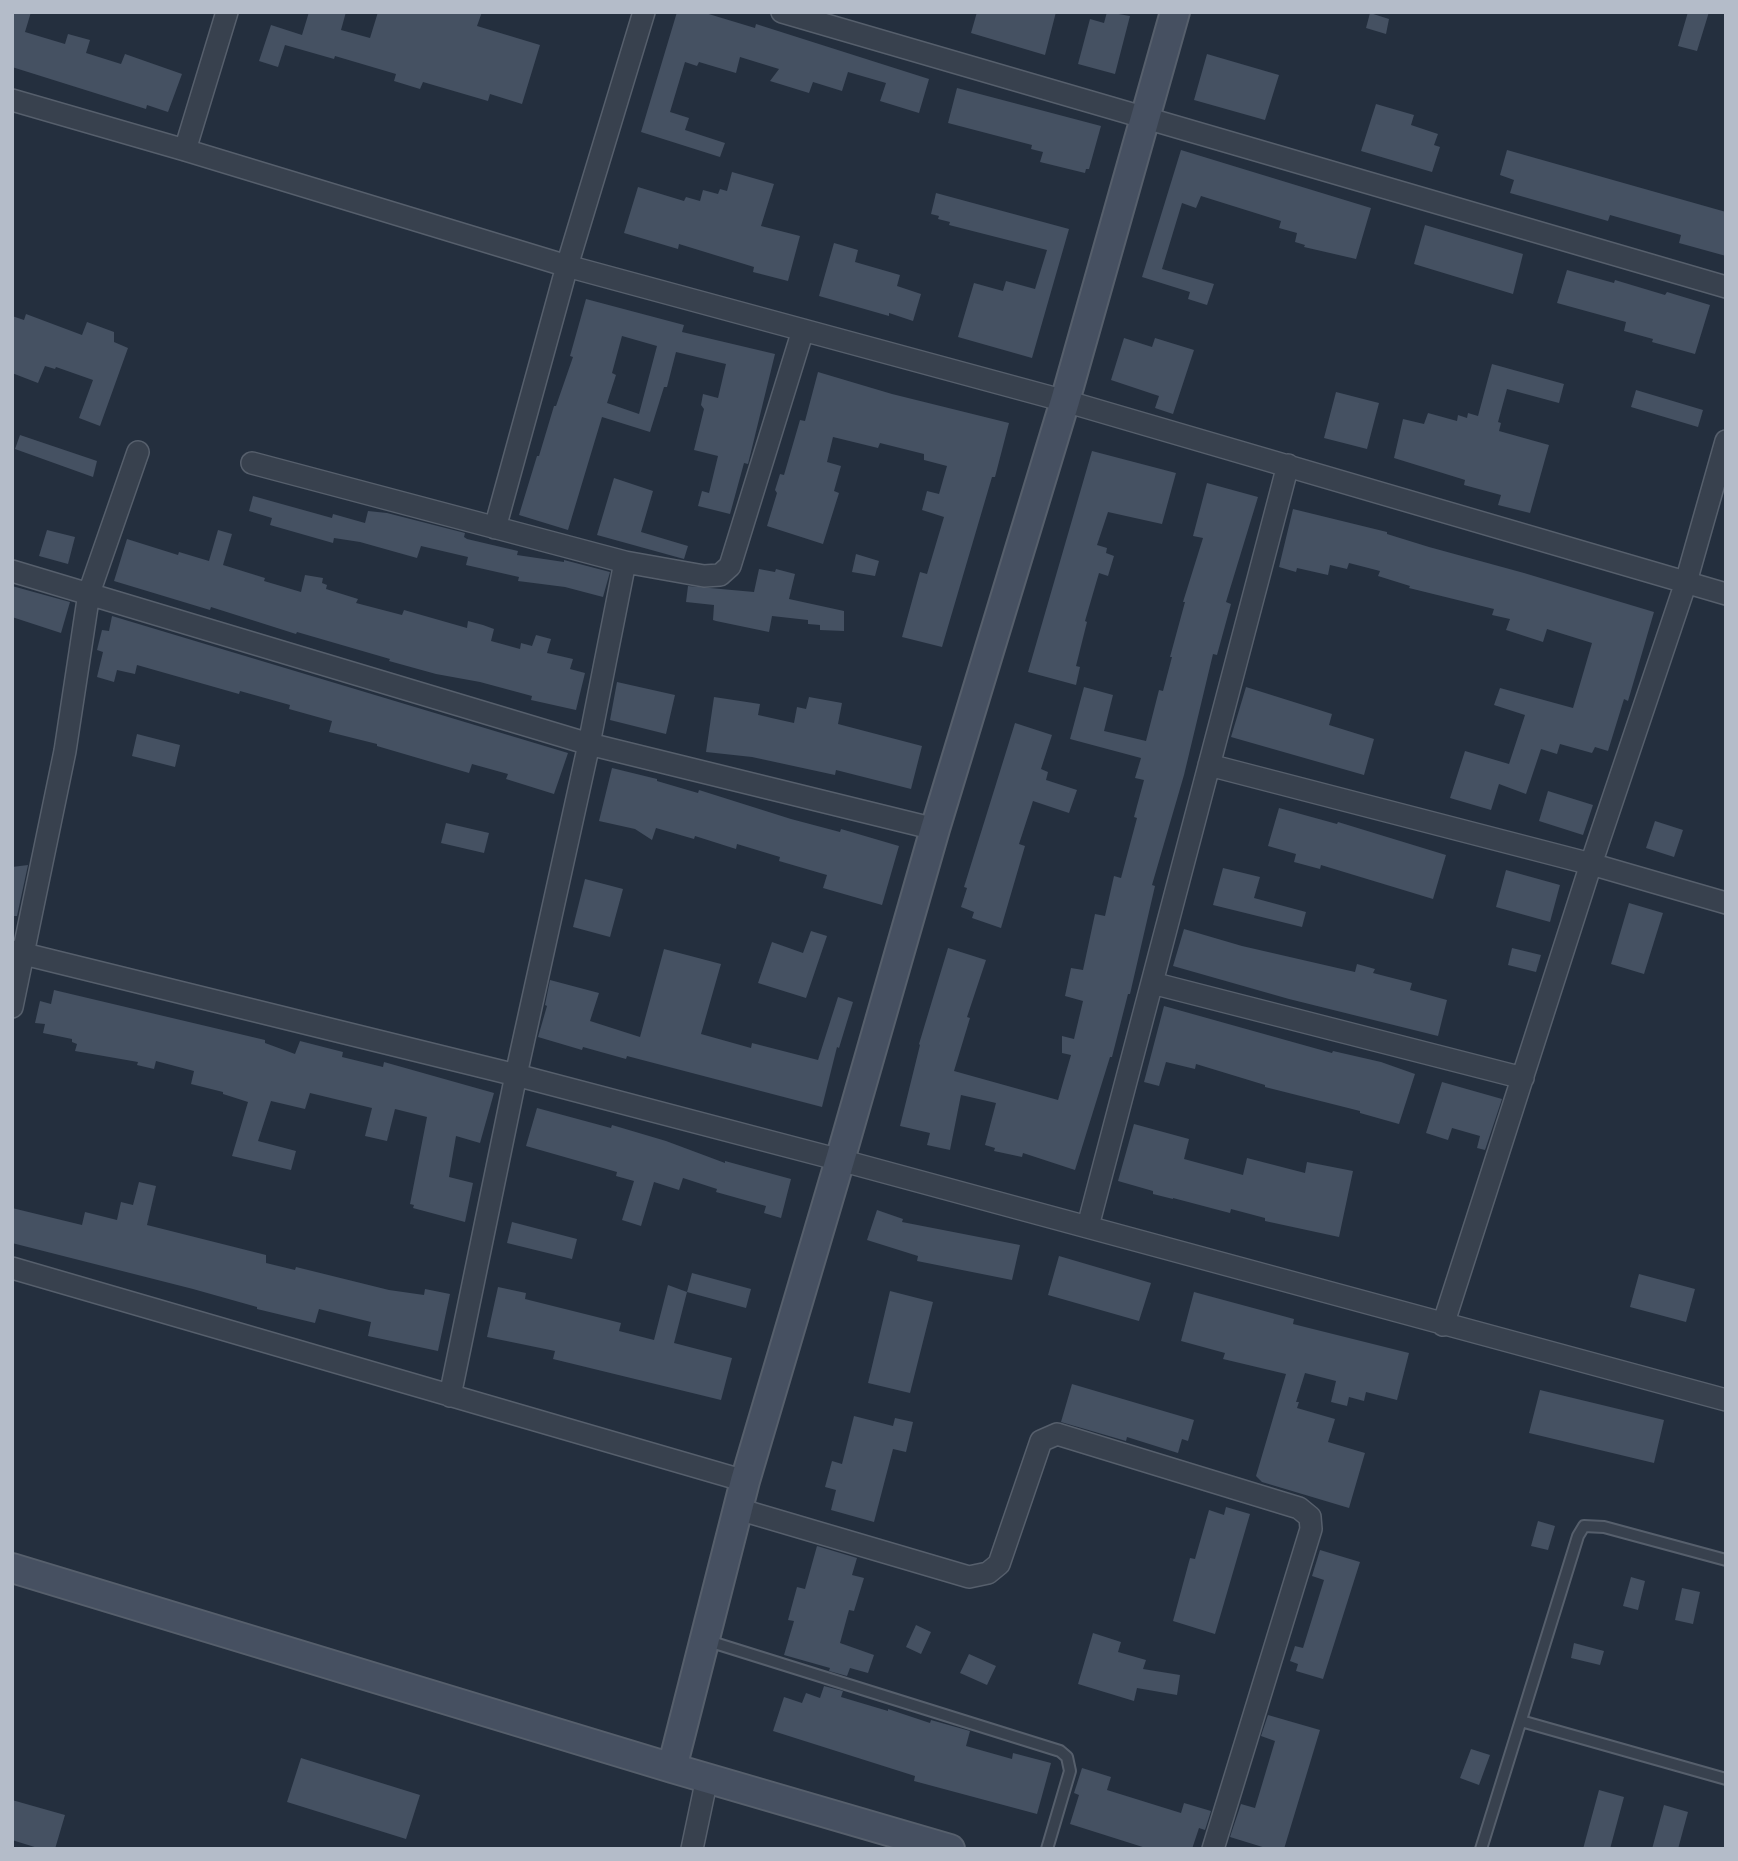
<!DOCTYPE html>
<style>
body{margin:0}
#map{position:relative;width:1738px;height:1861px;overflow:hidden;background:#242f3e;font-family:"Exo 2",sans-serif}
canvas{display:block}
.frame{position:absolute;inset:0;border:14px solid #b4bcc9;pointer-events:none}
</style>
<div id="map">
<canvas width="1738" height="1861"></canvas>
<div class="frame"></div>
</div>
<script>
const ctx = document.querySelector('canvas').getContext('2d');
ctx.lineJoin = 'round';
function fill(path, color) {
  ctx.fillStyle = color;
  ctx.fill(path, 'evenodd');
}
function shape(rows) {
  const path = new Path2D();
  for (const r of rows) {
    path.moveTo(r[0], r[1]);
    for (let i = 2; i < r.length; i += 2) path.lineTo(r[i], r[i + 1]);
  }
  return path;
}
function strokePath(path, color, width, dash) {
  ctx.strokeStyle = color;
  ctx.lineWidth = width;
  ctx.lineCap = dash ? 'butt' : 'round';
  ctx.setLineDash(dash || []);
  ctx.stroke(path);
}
const building = shape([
 [12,12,31,12,25,32,65,44,68,34,90,40,86,53,121,64,125,54,182,74,168,112,147,105,146,109,12,67],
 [309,12,346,12,341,30,370,38,378,12,482,12,477,26,540,45,522,104,490,94,488,101,423,82,420,89,394,81,396,74,335,56,334,59,285,45,278,67,259,61,271,25,302,35],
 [677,12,702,12,755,28,756,24,929,79,919,113,880,101,886,83,848,72,842,91,813,82,809,93,770,81,779,69,740,57,736,73,699,62,697,66,685,62,670,112,689,118,685,130,725,143,720,157,641,132],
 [977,12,1056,12,1045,55,971,33],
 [1107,12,1130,16,1115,74,1078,64,1090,19,1104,23],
 [1688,12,1709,12,1697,51,1678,46],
 [1370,13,1389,19,1386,34,1366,28],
 [1207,54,1279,75,1265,120,1194,100],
 [957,88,1101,126,1089,169,1086,169,1085,173,1040,162,1043,152,1031,149,1032,145,948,123],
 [1376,104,1414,115,1411,125,1438,134,1434,145,1440,147,1432,172,1361,151],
 [1181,150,1371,208,1356,259,1304,247,1305,245,1295,242,1297,233,1279,228,1281,221,1201,196,1196,208,1182,203,1162,269,1214,284,1207,305,1188,299,1190,292,1142,277],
 [1507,150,1726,212,1726,256,1679,243,1681,235,1610,215,1608,221,1510,193,1514,180,1500,175],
 [732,172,774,184,761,226,800,236,788,281,753,272,754,267,679,244,678,249,624,233,638,187,684,201,686,197,700,201,703,190,718,194,720,189,727,191],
 [936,193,1069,229,1032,358,958,337,974,283,1003,291,1006,281,1035,289,1047,250,949,225,950,222,938,219,939,216,931,214],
 [1425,225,1523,254,1513,294,1414,264],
 [834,243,858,250,855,262,900,275,897,286,921,294,913,321,889,313,889,316,819,296],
 [1567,270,1614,283,1615,280,1665,295,1667,292,1710,305,1695,354,1652,342,1653,339,1624,331,1626,322,1557,303],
 [586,299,684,325,682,332,775,354,749,460,748,464,744,463,730,514,698,506,702,491,709,493,718,456,694,450,704,409,701,405,703,394,718,398,726,364,676,352,667,387,664,387,650,432,602,417,568,530,519,515,537,456,539,456,554,406,556,406,573,357,570,356],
 [622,336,657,346,639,414,607,403,616,375,612,373],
 [26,314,82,335,87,322,114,332,114,342,128,348,100,426,79,418,93,380,56,367,55,369,45,366,38,383,12,373,12,316,24,320],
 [1124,338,1152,347,1155,338,1194,350,1173,414,1155,408,1159,396,1111,380],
 [1492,364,1564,384,1559,403,1507,389,1498,422,1501,423,1499,431,1549,445,1530,513,1498,505,1501,495,1464,485,1465,480,1462,479,1394,458,1403,419,1424,424,1428,413,1457,421,1458,415,1467,418,1468,413,1478,416],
 [818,372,892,394,1009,423,995,477,992,477,942,647,902,637,920,572,927,574,944,517,922,510,927,491,939,494,947,466,924,460,924,454,880,443,878,448,833,437,827,462,841,466,834,491,839,493,823,544,767,526,777,493,775,490,780,474,784,475,800,420,805,421],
 [1636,390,1703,410,1698,427,1631,407],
 [1336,392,1379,403,1367,449,1324,438],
 [20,435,97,461,93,477,15,449],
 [1092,451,1176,473,1162,524,1108,512,1097,545,1107,548,1106,553,1114,556,1108,576,1099,573,1085,621,1087,622,1076,666,1080,667,1076,685,1028,672],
 [614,478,653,491,641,532,688,546,684,559,597,535],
 [1207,483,1258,497,1226,602,1231,604,1217,655,1213,654,1184,775,1152,885,1155,886,1130,994,1128,994,1112,1057,1110,1057,1075,1170,1023,1153,1022,1157,994,1151,995,1148,985,1145,996,1103,961,1095,950,1150,927,1145,930,1133,900,1126,920,1045,919,1044,948,948,986,960,967,1017,970,1018,954,1071,1058,1100,1071,1055,1062,1053,1062,1036,1074,1039,1083,1001,1065,996,1071,968,1083,970,1095,914,1105,916,1114,876,1121,878,1137,818,1134,817,1144,780,1135,778,1141,758,1070,739,1084,687,1113,695,1104,731,1146,741,1159,690,1163,691,1172,657,1170,657,1185,602,1183,602,1203,538,1193,536],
 [253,496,332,518,333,514,365,523,368,511,387,513,465,533,464,537,467,539,518,551,517,555,564,562,564,560,610,572,603,597,565,587,518,581,519,577,466,565,468,557,421,546,417,558,360,542,334,538,333,543,270,525,272,518,249,511],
 [1293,509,1387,532,1387,534,1429,547,1524,573,1654,612,1628,701,1624,699,1608,751,1595,747,1592,753,1560,744,1557,754,1541,749,1526,794,1499,784,1491,810,1450,798,1465,751,1509,764,1525,715,1494,705,1500,688,1573,708,1592,643,1547,629,1543,642,1506,630,1510,619,1492,615,1494,609,1409,588,1410,586,1378,576,1380,571,1349,563,1347,569,1330,565,1328,575,1297,568,1296,572,1279,567],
 [47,530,75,537,68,564,39,556],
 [218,530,232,534,223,565,265,578,264,581,301,592,305,575,323,578,322,583,327,585,326,589,358,599,356,603,402,615,404,610,467,628,468,621,483,625,494,629,491,641,520,649,521,643,532,646,536,635,551,639,547,653,573,659,570,669,585,673,576,710,531,700,532,696,480,682,436,674,389,661,390,659,297,632,296,634,211,607,210,610,114,581,127,539,178,555,179,552,209,561],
 [856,554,879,561,875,576,852,572],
 [759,569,775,572,776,569,795,574,789,599,844,611,844,631,820,630,820,625,808,624,808,620,772,616,769,632,716,621,713,620,714,605,686,602,688,586,754,592],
 [12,586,70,602,61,633,12,617],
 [112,616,568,753,554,794,506,779,508,774,472,764,469,773,377,746,377,744,329,732,332,721,289,709,290,705,240,691,239,694,137,665,135,674,117,670,114,682,97,677,103,652,97,650,102,630,109,631],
 [617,682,675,695,666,734,610,720],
 [1246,687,1332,714,1329,725,1374,739,1364,775,1231,737],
 [714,697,760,704,758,715,794,723,797,707,806,709,809,697,842,703,838,724,922,746,911,789,836,770,835,775,752,757,706,752],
 [1015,723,1052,735,1041,769,1048,772,1046,780,1077,790,1069,813,1033,801,1019,844,1025,846,1001,928,972,918,974,912,961,907,967,888,964,887],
 [137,734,180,745,175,767,132,756],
 [612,768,657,779,657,781,698,793,699,790,791,819,840,832,841,829,899,846,882,905,823,888,827,875,779,861,780,857,737,844,736,849,695,836,694,839,656,828,652,840,635,829,599,821],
 [1548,791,1593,805,1583,835,1539,821],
 [1279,808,1337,824,1338,822,1446,855,1433,899,1321,865,1320,869,1294,862,1296,854,1268,846],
 [1655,821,1683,830,1674,857,1646,848],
 [446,823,489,833,484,853,441,843],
 [28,865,17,916,12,916,12,867],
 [1223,868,1260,877,1254,898,1306,912,1302,927,1213,905],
 [1506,870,1560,885,1550,922,1496,907],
 [585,879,623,889,610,937,573,927],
 [1629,903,1663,913,1644,974,1611,964],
 [1184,929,1242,946,1355,972,1357,964,1375,969,1373,973,1412,983,1410,990,1447,1000,1438,1036,1289,999,1173,966],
 [811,931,827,936,806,998,758,983,772,942,803,953],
 [1512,948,1541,955,1536,972,1508,965],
 [664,949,721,964,701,1034,751,1048,752,1043,818,1060,838,997,853,1002,839,1048,837,1047,822,1107,627,1056,626,1059,583,1047,582,1050,538,1037,547,1006,545,1005,550,980,599,993,590,1021,640,1037],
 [54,990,265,1040,265,1043,295,1054,300,1041,343,1052,342,1057,383,1067,384,1062,494,1093,480,1143,456,1136,449,1177,473,1183,465,1222,413,1208,414,1205,410,1204,427,1117,395,1109,387,1141,365,1136,372,1108,310,1093,305,1109,271,1101,258,1141,296,1151,291,1170,232,1156,248,1102,223,1094,223,1092,191,1084,194,1071,156,1061,154,1069,137,1065,138,1062,75,1051,77,1044,72,1042,72,1039,43,1033,45,1024,35,1023,40,1001,51,1004],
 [1164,1006,1332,1053,1333,1051,1381,1062,1415,1074,1399,1124,1360,1113,1360,1111,1265,1087,1265,1085,1196,1064,1195,1069,1166,1062,1159,1086,1144,1082],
 [1442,1082,1502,1099,1485,1150,1477,1148,1480,1136,1452,1128,1448,1140,1426,1133],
 [537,1108,611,1128,612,1125,666,1141,725,1163,725,1161,791,1179,781,1218,764,1213,766,1206,716,1192,717,1189,683,1178,679,1190,654,1182,641,1226,622,1220,634,1181,616,1176,617,1172,526,1146],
 [1134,1124,1189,1139,1184,1159,1243,1175,1247,1158,1305,1173,1307,1162,1353,1171,1339,1237,1265,1221,1265,1218,1231,1209,1230,1213,1173,1198,1173,1199,1153,1194,1153,1191,1118,1181],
 [139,1182,156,1186,147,1225,266,1255,266,1263,295,1270,296,1267,389,1290,424,1295,425,1289,450,1294,438,1351,368,1336,371,1322,319,1309,315,1323,257,1309,257,1307,193,1289,12,1243,12,1208,82,1225,85,1212,117,1220,121,1202,133,1205],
 [877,1210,903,1219,902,1222,1020,1245,1012,1280,917,1261,918,1256,867,1240],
 [512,1222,577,1239,572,1259,507,1243],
 [1059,1256,1151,1283,1139,1321,1048,1295],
 [692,1273,751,1289,746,1308,687,1292],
 [1639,1274,1695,1289,1686,1322,1630,1307],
 [668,1285,687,1292,674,1343,732,1358,721,1400,553,1359,555,1351,487,1337,498,1287,526,1293,525,1299,621,1323,619,1331,654,1340],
 [890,1291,933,1302,910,1393,868,1383],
 [1194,1292,1294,1319,1293,1324,1409,1353,1397,1400,1366,1392,1364,1401,1349,1397,1347,1406,1331,1402,1336,1381,1305,1373,1296,1402,1299,1402,1297,1408,1335,1419,1328,1442,1365,1453,1349,1508,1262,1482,1256,1476,1286,1374,1223,1359,1225,1353,1181,1341],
 [1072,1384,1194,1420,1188,1441,1182,1439,1178,1453,1127,1437,1126,1441,1061,1422],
 [1540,1390,1664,1420,1654,1463,1529,1433],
 [854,1416,893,1426,895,1418,913,1422,906,1452,893,1449,874,1522,831,1510,836,1490,825,1487,832,1461,842,1464],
 [1226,1507,1250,1514,1215,1634,1173,1621,1190,1558,1195,1559,1209,1510,1224,1515],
 [1538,1521,1555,1526,1548,1550,1531,1546],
 [817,1546,857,1558,852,1575,864,1578,854,1611,849,1610,840,1643,874,1655,868,1673,850,1668,847,1676,829,1671,830,1668,784,1655,794,1621,788,1620,797,1587,805,1589],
 [1320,1550,1360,1562,1323,1679,1296,1671,1298,1664,1290,1661,1295,1646,1303,1648,1324,1580,1312,1576],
 [1631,1577,1645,1581,1638,1610,1623,1606],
 [1682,1588,1700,1592,1693,1624,1675,1620],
 [916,1625,931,1632,921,1654,906,1647],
 [1093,1633,1121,1642,1118,1652,1146,1660,1143,1669,1180,1675,1177,1695,1137,1688,1134,1701,1078,1684],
 [1574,1643,1604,1651,1600,1665,1571,1658],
 [969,1654,996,1666,987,1685,960,1673],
 [824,1686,843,1691,841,1697,888,1711,888,1709,930,1723,931,1720,970,1731,966,1746,1012,1759,1013,1753,1051,1763,1037,1814,914,1781,915,1776,773,1731,784,1697,802,1703,806,1693,820,1698],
 [1268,1715,1320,1730,1284,1849,1269,1849,1230,1837,1241,1804,1255,1808,1275,1741,1261,1736],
 [1471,1749,1490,1755,1479,1785,1460,1778],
 [301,1758,420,1795,406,1839,287,1802],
 [1082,1768,1111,1777,1107,1790,1181,1813,1184,1803,1211,1811,1205,1830,1199,1828,1192,1849,1149,1849,1070,1824,1079,1795,1074,1793],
 [1599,1790,1624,1797,1610,1849,1583,1849],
 [12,1800,65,1815,55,1849,41,1849,12,1840],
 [1664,1805,1688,1812,1678,1849,1652,1849]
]);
const lane = shape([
 [705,1640,1060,1751,1067,1757,1070,1771,1047,1849],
 [1521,1721,1726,1779],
 [1481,1849,1578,1536,1584,1526,1604,1527,1726,1560]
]);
const street = shape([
 [782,12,1726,287],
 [12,100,185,150,567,266,1065,401,1726,594],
 [185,150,227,12],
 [252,463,625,562,704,576,720,575,730,566,803,330],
 [495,528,567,266,644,12],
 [12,571,589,744,935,829],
 [1209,765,1591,864,1726,903],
 [12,951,516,1075,840,1160,1726,1400],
 [1152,983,1523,1078],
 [12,1007,65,751,89,593,138,452],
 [1088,1226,1288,465],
 [12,1268,745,1481],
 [1443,1325,1591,864,1686,582,1726,441],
 [450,1396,516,1075,589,744,625,562],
 [738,1509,969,1577,988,1573,999,1564,1041,1441,1057,1434,1299,1508,1310,1517,1311,1529,1213,1849],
 [692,1849,707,1778]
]);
const secondary = shape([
 [12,1568,672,1768,950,1849],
 [672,1768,745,1481,840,1160,935,829,1065,401,1175,12]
]);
fill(building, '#455162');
strokePath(lane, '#565f6c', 14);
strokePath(street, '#565f6c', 24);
strokePath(secondary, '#565f6c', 32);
strokePath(lane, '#38414e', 10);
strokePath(street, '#38414e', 21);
strokePath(secondary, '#465061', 28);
</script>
